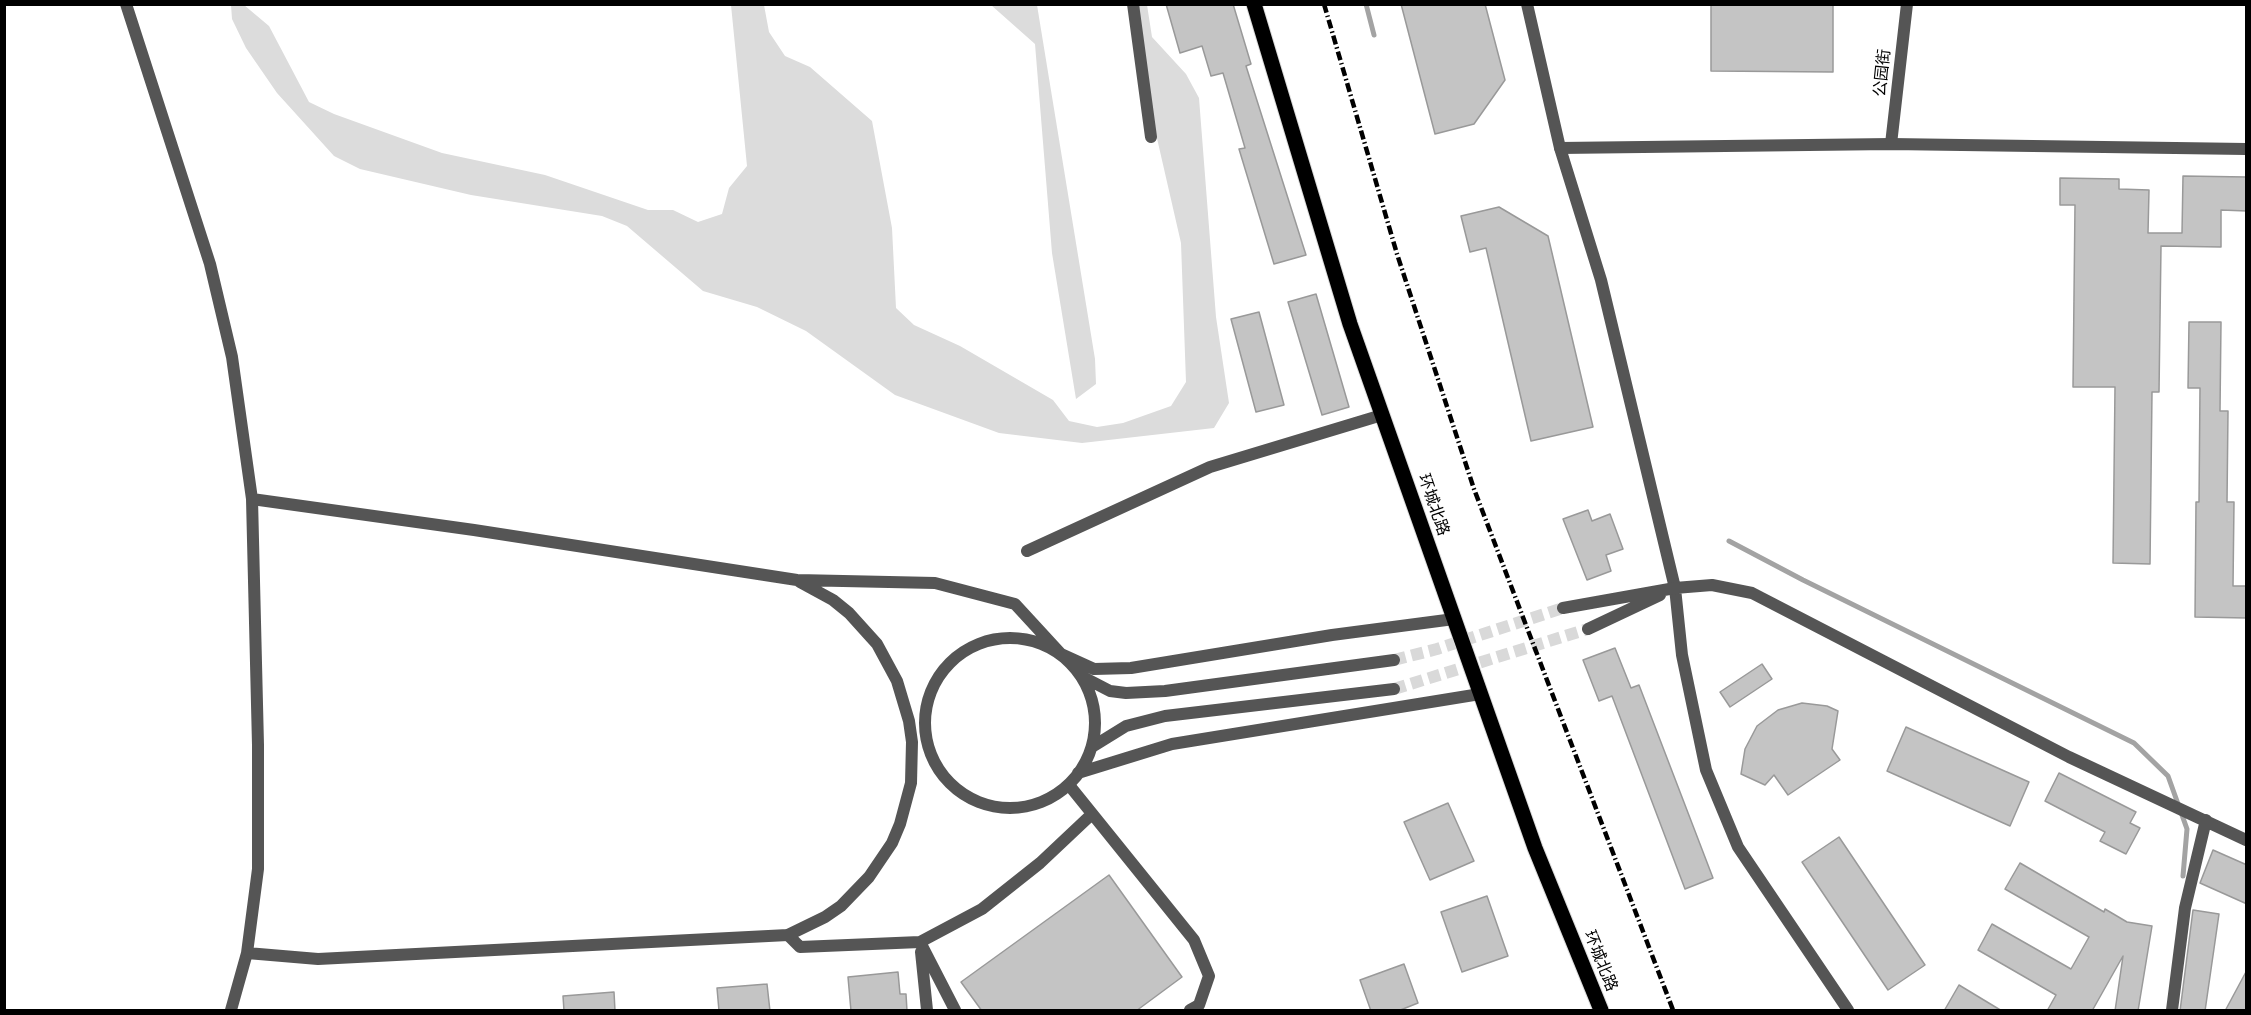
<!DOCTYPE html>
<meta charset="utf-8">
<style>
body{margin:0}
#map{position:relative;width:2251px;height:1015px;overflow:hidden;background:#fff;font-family:"DM Sans",sans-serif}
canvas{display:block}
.frame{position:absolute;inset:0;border:6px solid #000;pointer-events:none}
</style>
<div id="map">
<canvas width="2251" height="1015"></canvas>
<div class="frame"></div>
</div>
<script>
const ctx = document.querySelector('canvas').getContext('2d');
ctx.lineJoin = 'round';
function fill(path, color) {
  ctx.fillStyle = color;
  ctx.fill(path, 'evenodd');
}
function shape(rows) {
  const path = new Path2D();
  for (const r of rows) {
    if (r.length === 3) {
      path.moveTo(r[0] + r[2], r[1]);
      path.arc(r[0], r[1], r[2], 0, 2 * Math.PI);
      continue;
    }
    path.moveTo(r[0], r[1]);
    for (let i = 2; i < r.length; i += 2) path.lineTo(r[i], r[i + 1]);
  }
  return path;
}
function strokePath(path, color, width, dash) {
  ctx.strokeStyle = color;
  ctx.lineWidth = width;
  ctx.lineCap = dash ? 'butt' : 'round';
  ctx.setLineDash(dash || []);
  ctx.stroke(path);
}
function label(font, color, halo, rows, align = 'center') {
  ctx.font = font + ' "DM Sans","Noto Sans SC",sans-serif';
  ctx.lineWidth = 4.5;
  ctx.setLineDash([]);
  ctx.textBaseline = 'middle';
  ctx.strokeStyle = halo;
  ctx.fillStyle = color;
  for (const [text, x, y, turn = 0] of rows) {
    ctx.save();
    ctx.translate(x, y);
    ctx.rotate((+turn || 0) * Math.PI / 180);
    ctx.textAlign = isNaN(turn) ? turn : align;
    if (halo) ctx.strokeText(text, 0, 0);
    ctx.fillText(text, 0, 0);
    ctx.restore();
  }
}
const green = shape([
 [231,5,244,5,269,26,309,102,334,114,442,153,545,175,648,210,673,210,698,222,722,214,729,188,747,166,731,5,764,5,769,32,785,56,810,67,872,121,892,228,896,308,914,325,960,346,1053,400,1069,421,1097,427,1123,423,1171,406,1186,382,1181,243,1156,134,1138,5,1147,5,1152,37,1186,74,1199,98,1216,317,1229,403,1214,428,1082,443,999,433,895,395,806,331,757,307,703,291,627,226,602,216,471,195,360,169,334,156,277,93,246,48,232,19],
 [991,5,1037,5,1095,359,1096,384,1076,399,1052,253,1035,44]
]);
const stream = shape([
 [1366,4,1374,35],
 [1729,541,1803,580,2134,743,2168,776,2187,829,2183,876]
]);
const building = shape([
 [1166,4,1233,4,1251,64,1246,66,1306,255,1274,264,1239,149,1245,148,1223,73,1211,76,1202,46,1180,53,1166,4],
 [1401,4,1485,4,1505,80,1474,124,1435,134,1401,4],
 [1711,4,1833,4,1833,72,1711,71,1711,4],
 [2183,176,2247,177,2247,211,2221,210,2221,247,2161,246,2159,392,2152,392,2150,564,2113,563,2115,387,2073,387,2075,205,2060,205,2060,178,2119,179,2119,189,2149,190,2148,233,2182,233,2183,176],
 [1499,207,1548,236,1593,427,1531,441,1486,248,1470,252,1461,216,1499,207],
 [1316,294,1349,407,1322,415,1288,302,1316,294],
 [1259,312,1284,405,1256,412,1231,319,1259,312],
 [2189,322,2221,322,2220,411,2228,411,2227,502,2234,502,2233,586,2247,586,2247,618,2195,617,2196,502,2199,502,2200,388,2188,388,2189,322],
 [1588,510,1592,521,1610,514,1623,549,1606,555,1611,571,1587,580,1563,519,1588,510],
 [1615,648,1631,688,1639,685,1713,878,1685,889,1612,696,1599,701,1583,660,1615,648],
 [1762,664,1772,679,1730,707,1720,692,1762,664],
 [1802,703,1827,706,1838,711,1832,749,1840,760,1788,795,1774,775,1765,785,1741,774,1745,749,1757,726,1778,710,1802,703],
 [1906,727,2029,782,2010,826,1887,771,1906,727],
 [2059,773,2136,812,2130,823,2140,828,2126,854,2100,841,2105,832,2045,801,2059,773],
 [1448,803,1474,861,1430,880,1404,822,1448,803],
 [1839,837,1925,965,1888,990,1802,862,1839,837],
 [2213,850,2247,865,2247,904,2200,883,2213,850],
 [2020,863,2104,912,2105,909,2127,922,2152,926,2138,1011,2115,1011,2123,956,2092,1011,2047,1011,2056,995,1978,950,1992,924,2071,969,2089,937,2005,889,2020,863],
 [1109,875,1182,977,1136,1011,982,1011,961,982,1109,875],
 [1487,896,1508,956,1462,972,1441,912,1487,896],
 [2193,910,2219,914,2205,1011,2180,1011,2193,910],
 [1404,964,1418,1003,1398,1011,1371,1011,1360,980,1404,964],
 [2247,970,2247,1011,2225,1011,2247,970],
 [898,972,900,994,906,994,907,1011,851,1011,848,977,898,972],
 [767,984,770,1011,719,1011,717,988,767,984],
 [1959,985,2002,1011,1944,1011,1959,985],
 [614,992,615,1011,564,1011,563,996,614,992]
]);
const tertiaryTunnel = shape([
 [1394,660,1437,649,1563,608],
 [1394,689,1588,629]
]);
const minor = shape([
 [1133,4,1151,137],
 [1527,4,1560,148,1601,280,1675,588,1682,655,1706,770,1738,847,1848,1010],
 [1891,144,1907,4],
 [1027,551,1210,467,1382,415],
 [1675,588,1712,585,1752,593,2069,757,2246,840],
 [1069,785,1194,940,1209,976,1199,1005,1190,1010],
 [788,935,800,947,920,942,982,909,1040,863,1092,814],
 [920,942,955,1010],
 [921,952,927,1010],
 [2172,1010,2185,908,2206,820]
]);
const tertiary = shape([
 [126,4,210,264,232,357,252,499,258,745,258,869,247,953,231,1010],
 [1560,148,1891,144,2246,149],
 [252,499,474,530,797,580,935,583,1015,604,1061,654,1094,669,1131,668,1332,635,1454,619],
 [1563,608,1675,588],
 [1588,629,1660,595],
 [1010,723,85],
 [1081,676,1110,691,1126,693,1165,691,1394,660],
 [1092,747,1126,726,1165,716,1394,689],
 [1078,773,1172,744,1480,694],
 [247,953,318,959,788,935,825,917,841,906,869,877,892,843,900,824,911,783,912,742,909,721,897,681,877,644,849,613,833,600,800,582]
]);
const primary = shape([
 [1254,4,1350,324,1535,848,1601,1010]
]);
const rail = shape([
 [1324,4,1397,254,1474,489,1673,1010]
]);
const streetNames = [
 ["公园街",1883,73,-84],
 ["环城北路",1433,505,71],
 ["环城北路",1600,961,68]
];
fill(green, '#dcdcdc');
strokePath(stream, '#a3a3a3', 5);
fill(building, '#c4c4c4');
strokePath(building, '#999', 1.5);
strokePath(tertiaryTunnel, '#d9d9d9', 12, [12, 6]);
strokePath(primary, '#dbdbdb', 17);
strokePath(minor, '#555', 12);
strokePath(tertiary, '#555', 12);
strokePath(primary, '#000', 15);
strokePath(rail, '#000', 4.5, [9, 3, 1.5, 3]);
label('16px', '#000', '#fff', streetNames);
</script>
